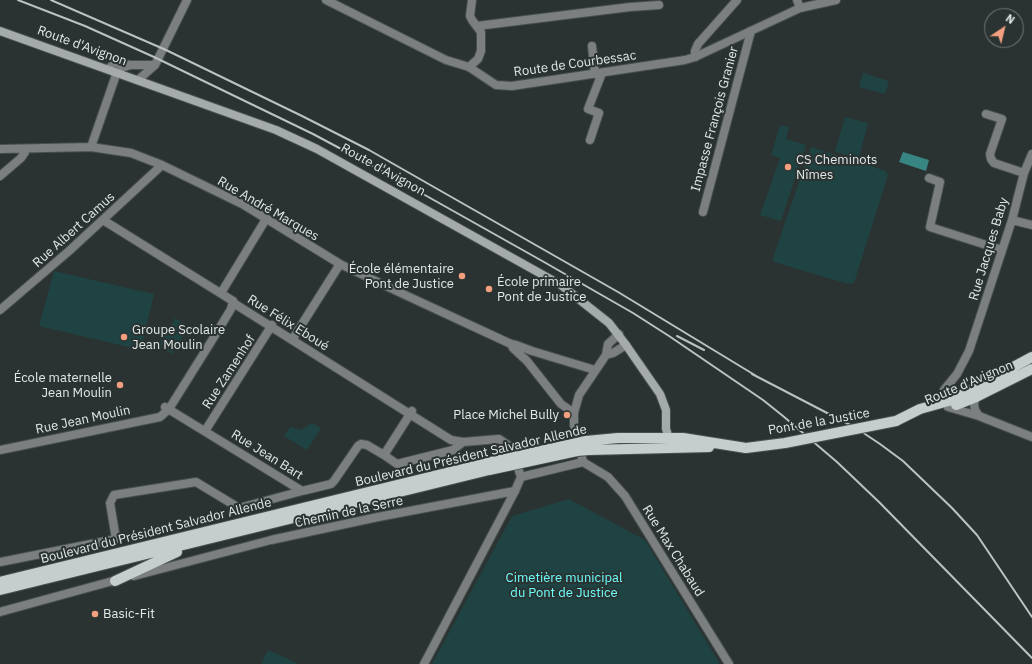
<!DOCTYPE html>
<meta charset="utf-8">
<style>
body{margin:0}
#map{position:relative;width:1032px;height:664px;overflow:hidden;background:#2b3332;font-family:"IBM Plex Sans",sans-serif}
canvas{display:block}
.north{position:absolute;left:984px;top:8px;width:40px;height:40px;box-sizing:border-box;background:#2b3332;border:1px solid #747b7a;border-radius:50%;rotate:35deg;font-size:11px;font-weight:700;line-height:16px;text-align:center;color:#e2e7e7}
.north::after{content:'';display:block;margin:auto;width:14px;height:18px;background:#f2a07f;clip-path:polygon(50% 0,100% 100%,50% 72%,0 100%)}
</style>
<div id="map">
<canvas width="1032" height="664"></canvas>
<div class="north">N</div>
</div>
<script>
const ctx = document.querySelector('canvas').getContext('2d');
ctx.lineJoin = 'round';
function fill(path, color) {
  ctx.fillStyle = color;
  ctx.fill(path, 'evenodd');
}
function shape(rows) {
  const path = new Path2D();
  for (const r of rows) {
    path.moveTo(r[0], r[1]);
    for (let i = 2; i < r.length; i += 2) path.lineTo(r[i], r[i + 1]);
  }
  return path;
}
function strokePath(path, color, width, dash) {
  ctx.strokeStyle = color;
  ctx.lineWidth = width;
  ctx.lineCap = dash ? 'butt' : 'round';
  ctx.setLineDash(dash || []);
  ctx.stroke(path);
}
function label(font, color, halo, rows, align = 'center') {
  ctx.font = font + ' "IBM Plex Sans",sans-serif';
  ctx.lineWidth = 4;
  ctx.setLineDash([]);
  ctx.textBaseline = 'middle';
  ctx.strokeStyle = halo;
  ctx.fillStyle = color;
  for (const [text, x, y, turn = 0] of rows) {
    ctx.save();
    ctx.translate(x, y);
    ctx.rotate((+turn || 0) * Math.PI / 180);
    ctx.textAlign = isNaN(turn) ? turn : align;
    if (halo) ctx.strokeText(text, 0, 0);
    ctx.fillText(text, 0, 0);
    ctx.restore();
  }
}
const green = shape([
 [863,73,889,81,885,94,859,87],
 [845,117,868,123,859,158,835,152],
 [780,125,789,127,786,139,806,145,781,221,760,215,780,158,771,155],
 [811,147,886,171,888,175,854,283,848,284,774,262,773,258],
 [54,271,154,294,141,350,39,326],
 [175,318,189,327,172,354,158,346],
 [312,423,321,428,307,450,284,436,290,427,300,430],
 [569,499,645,540,720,664,432,664,512,516],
 [268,650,299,664,261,664]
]);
const water = shape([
 [903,152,929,160,926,171,899,162]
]);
const minor = shape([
 [797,0,800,8],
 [477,26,630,7,659,5],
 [592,46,595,74],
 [695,57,695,51,698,44,737,0],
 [469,67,478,59,481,51,481,32,472,20,470,16,472,0],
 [108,69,115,63,131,65,155,65],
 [138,80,155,65,187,0],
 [986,114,1002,119,990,154,991,159,994,163,1024,173],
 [590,140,599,113,588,109,602,73],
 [91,147,117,72,123,67,131,65],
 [0,149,91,147,131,153,162,165,244,205,340,264,403,294,511,344,516,345,532,351,595,370],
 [0,176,21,158,27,149],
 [929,178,940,182,930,227,1002,250],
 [703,212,751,31],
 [103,220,233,301,235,304,451,440,463,442,499,439,511,447,521,477],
 [1012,220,1032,225],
 [221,293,266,219],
 [0,310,69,251,162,165],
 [292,340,340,264],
 [511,344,513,348,527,361,561,404,574,413],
 [606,355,613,353,626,345],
 [944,390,957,374,969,351,1012,220,1024,173,1032,154],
 [976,397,974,404,975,410,979,416],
 [165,407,302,491,331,484,334,481,358,446,361,444,367,445,384,455,412,411],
 [948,407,979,416,1032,437],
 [205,431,272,325],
 [0,450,160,417,169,409,214,337,231,309,233,301],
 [384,455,397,464,453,450,463,442],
 [583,462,608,477,625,496,729,664],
 [583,462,574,425,574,413,579,395,606,355,608,344,619,334],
 [521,477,583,462],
 [0,562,116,539,110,503,114,495,196,482,239,508,302,491],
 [134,576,271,540,378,517,515,491],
 [0,612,120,579],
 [424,664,515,491,521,477]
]);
const tertiary = shape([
 [326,0,446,60,469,67,496,85,512,86,685,60,695,57,800,8,836,0]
]);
const secondary = shape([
 [0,31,276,130,317,149,561,285,609,323,626,345,660,394,666,410,666,429,669,438]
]);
const primary = shape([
 [956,405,976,397,1032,369],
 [896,421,920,409,952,400,1032,357],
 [586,441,618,438,683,438,746,448],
 [589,450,709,447],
 [115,581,177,552],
 [0,582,487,463],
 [0,590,489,470]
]);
const rail = shape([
 [18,0,85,26,154,57,313,134,375,167,544,262,633,313,669,336,763,400,783,416,837,462,879,502,1032,658],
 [51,0,166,50,302,116,369,150,618,292,758,377],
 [677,336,704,350],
 [752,374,856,428,880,444,903,461,952,508,977,535,1032,617]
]);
const primaryBridge = shape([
 [746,448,785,443,896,421],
 [487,463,586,441],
 [489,470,577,451,589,450]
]);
const markers = [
 [788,167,4,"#f2a07f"],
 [462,276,4,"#f2a07f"],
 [489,289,4,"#f2a07f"],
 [124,337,4,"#f2a07f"],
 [120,385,4,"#f2a07f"],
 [567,415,4,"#f2a07f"],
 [95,614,4,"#f2a07f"]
];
const streetNames = [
 ["Route d'Avignon",82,46,20],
 ["Route de Courbessac",575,64,-8],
 ["Impasse François Granier",715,119,-75],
 ["Route d'Avignon",383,170,29],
 ["Rue André Marques",268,209,30],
 ["Rue Albert Camus",74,230,-42],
 ["Rue Jacques Baby",989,249,-73],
 ["Rue Félix Eboué",288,323,32],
 ["Rue Zamenhof",229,372,-57],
 ["Route d'Avignon",969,383,-23],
 ["Rue Jean Moulin",83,420,-12],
 ["Pont de la Justice",819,422,-10],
 ["Rue Jean Bart",267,455,32],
 ["Boulevard du Président Salvador Allende",471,456,-13],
 ["Chemin de la Serre",349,512,-12],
 ["Boulevard du Président Salvador Allende",156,531,-14],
 ["Rue Max Chabaud",673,551,58]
];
const poiNames = [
 ["CS Cheminots",796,160],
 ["Nîmes",796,175],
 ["École élémentaire",454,269,"right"],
 ["Pont de Justice",454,284,"right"],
 ["École primaire",497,282],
 ["Pont de Justice",497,297],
 ["Groupe Scolaire",132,330],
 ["Jean Moulin",132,345],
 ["École maternelle",112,378,"right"],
 ["Jean Moulin",112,393,"right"],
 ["Place Michel Bully",559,415,"right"],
 ["Basic-Fit",103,614]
];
const parkNames = [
 ["Cimetière municipal",564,578],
 ["du Pont de Justice",564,593]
];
fill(green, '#1e4342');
fill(water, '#388684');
strokePath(minor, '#48504f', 10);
strokePath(tertiary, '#48504f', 10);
strokePath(secondary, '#48504f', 10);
strokePath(primary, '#48504f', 12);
strokePath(minor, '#7b7f7f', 8);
strokePath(tertiary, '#7b7f7f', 8);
strokePath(secondary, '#a5abab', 8);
strokePath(primary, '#c5cdcd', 10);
strokePath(rail, '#bcc2c2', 2);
strokePath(primaryBridge, '#48504f', 12, []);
strokePath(primaryBridge, '#c5cdcd', 10);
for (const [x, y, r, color] of markers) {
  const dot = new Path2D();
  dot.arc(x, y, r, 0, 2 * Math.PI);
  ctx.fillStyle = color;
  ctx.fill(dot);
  strokePath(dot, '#2b3332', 1.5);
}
label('13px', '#e2e7e7', '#2b3332', streetNames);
label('13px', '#e2e7e7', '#2b3332', poiNames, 'left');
label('13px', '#6cfffc', '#2b3332', parkNames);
</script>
